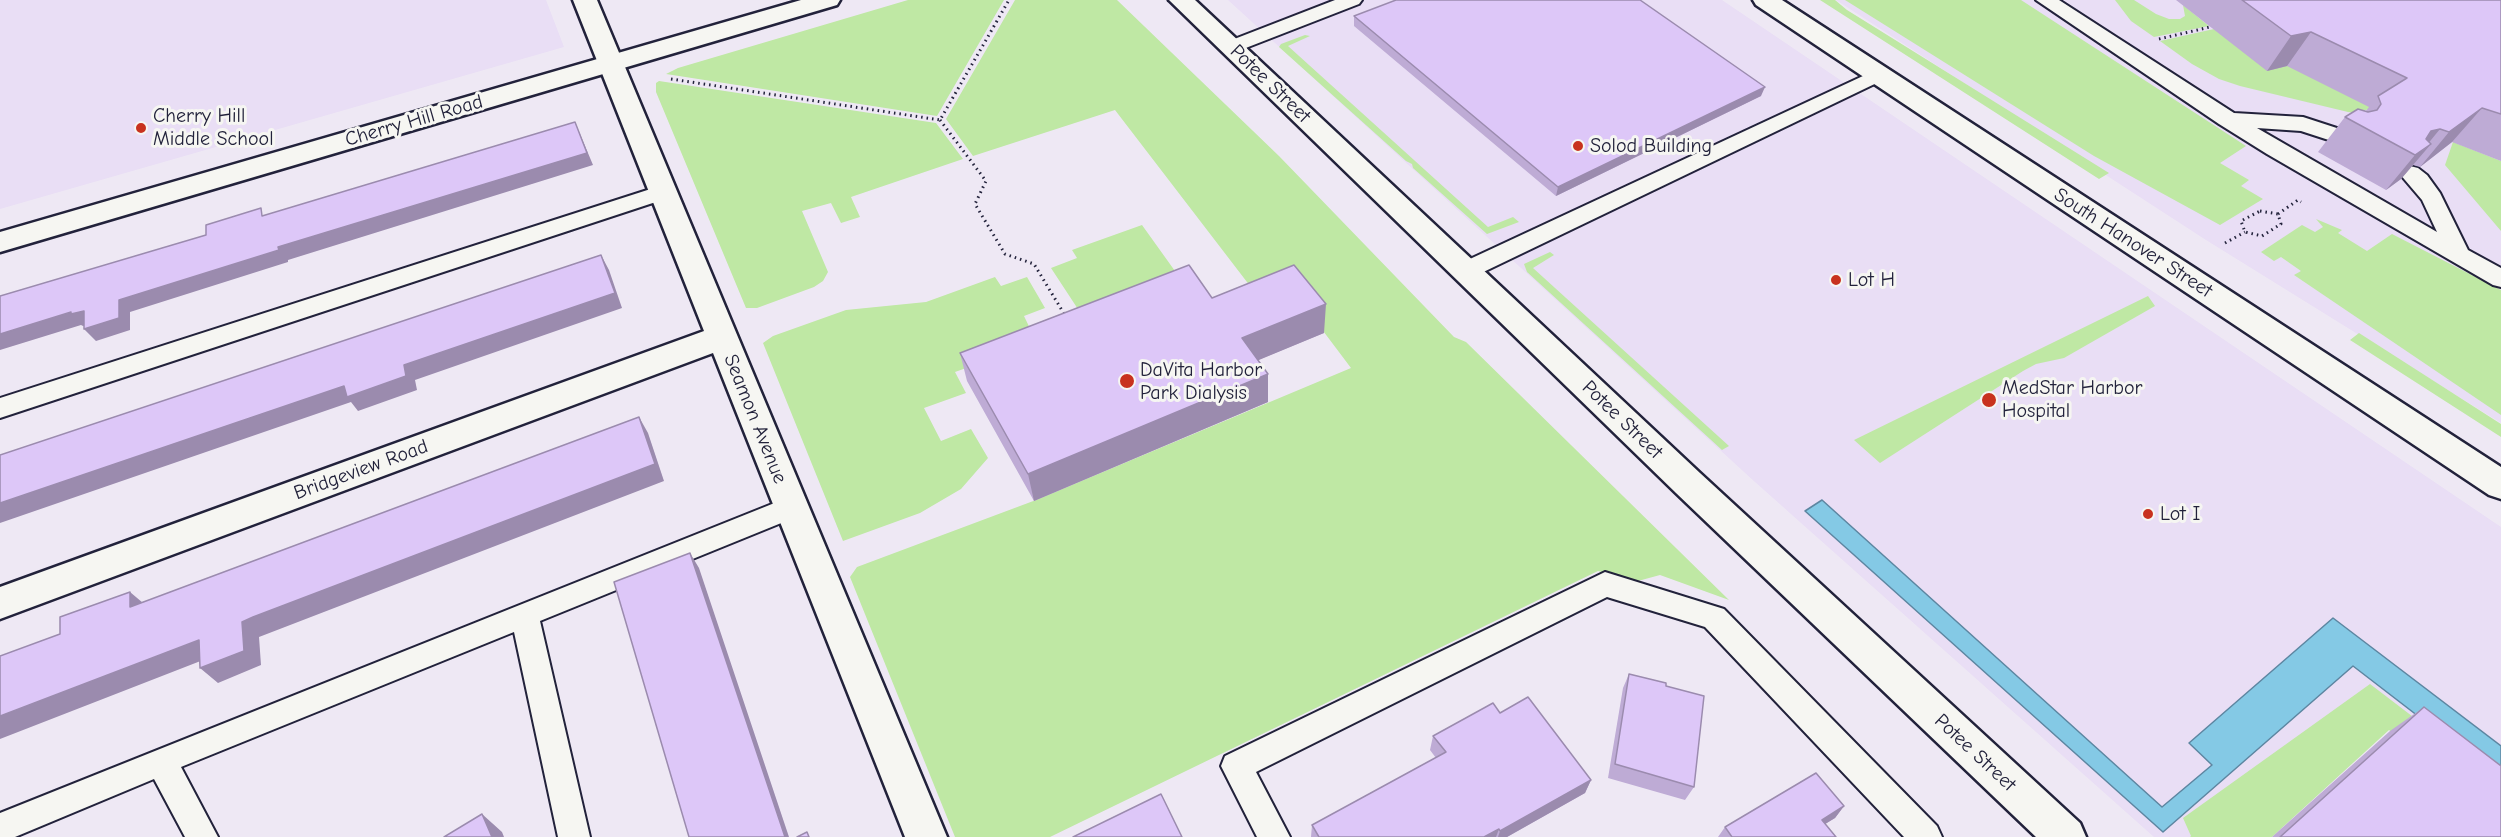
<!DOCTYPE html>
<style>
body{margin:0}
canvas{display:block;background:#eee8f4}
</style>
<canvas width="2501" height="837"></canvas>
<script>
const ctx = document.querySelector('canvas').getContext('2d');
ctx.lineJoin = 'round';
function fill(path, color) {
  ctx.fillStyle = color;
  ctx.fill(path, 'evenodd');
}
function shape(rows) {
  const path = new Path2D();
  for (const r of rows) {
    path.moveTo(r[0], r[1]);
    for (let i = 2; i < r.length; i += 2) path.lineTo(r[i], r[i + 1]);
  }
  return path;
}
function strokePath(path, color, width, dash) {
  ctx.strokeStyle = color;
  ctx.lineWidth = width;
  ctx.lineCap = dash ? 'butt' : 'round';
  ctx.setLineDash(dash || []);
  ctx.stroke(path);
}
function label(font, color, halo, rows, align = 'center') {
  ctx.font = font + ' "Comic Neue",sans-serif';
  ctx.lineWidth = 6;
  ctx.setLineDash([]);
  ctx.textBaseline = 'middle';
  ctx.strokeStyle = halo;
  ctx.fillStyle = color;
  for (const [text, x, y, turn = 0] of rows) {
    ctx.save();
    ctx.translate(x, y);
    ctx.rotate((+turn || 0) * Math.PI / 180);
    ctx.textAlign = isNaN(turn) ? turn : align;
    if (halo) ctx.strokeText(text, 0, 0);
    ctx.fillText(text, 0, 0);
    ctx.restore();
  }
}
const built = shape([
 [0,0,546,0,564,47,0,209],
 [1228,0,1722,0,2501,527,2501,788,2383,697,2191,837,2154,837,1755,482],
 [1836,0,2501,0,2501,423,2206,240]
]);
const green = shape([
 [908,0,1004,0,937,116,666,74,678,68],
 [1015,0,1117,0,1279,156,1454,337,1466,342,1729,600,1660,575,1638,581,1598,571,1050,837,955,837,850,577,857,567,1036,500,1351,368,1290,287,1260,299,1115,110,973,156,946,119],
 [1820,0,1835,0,1847,10,2109,173,2099,179],
 [1845,0,2021,0,2246,146,2220,163,2249,180,2241,186,2263,199,2220,225,2094,156],
 [2115,0,2134,0,2156,14,2169,19,2180,19,2185,16,2183,5,2209,26,2154,37,2131,21],
 [2214,29,2321,58,2384,105,2355,113,2348,112,2240,86,2219,79,2192,64,2160,41],
 [1305,35,1310,36,1288,46,1488,227,1513,217,1519,222,1487,234,1413,168,1412,164,1406,161,1279,47,1281,44],
 [659,81,936,123,963,159,851,197,860,217,841,223,831,203,802,211,828,272,823,281,814,287,757,308,746,308,656,92,656,83],
 [2453,142,2501,161,2501,231,2445,165],
 [2316,219,2342,230,2338,233,2367,251,2392,234,2501,290,2501,415,2294,275,2301,271,2281,257,2274,261,2261,252,2302,225,2315,232,2323,227],
 [1142,225,1190,292,1091,329,1051,268,1077,258,1072,250],
 [1550,252,1554,255,1533,268,1729,446,1722,450,1527,272,1524,264],
 [995,277,1001,286,1027,277,1045,308,1024,316,1037,343,955,372,966,393,924,408,941,441,971,429,988,458,961,489,920,513,843,541,763,343,773,336,846,310,926,302],
 [2148,296,2155,306,2064,358,2036,364,2023,371,1880,463,1854,440],
 [2359,333,2501,424,2501,437,2350,340],
 [2370,684,2501,784,2501,817,2389,730,2272,837,2190,837,2191,836,2183,818]
]);
const water = shape([
 [1822,500,2162,807,2212,765,2189,743,2333,618,2501,746,2501,780,2353,666,2163,832,1805,511,1822,500]
]);
const path = shape([
 [2159,39,2210,27],
 [671,79,940,120,1009,0],
 [940,120,986,181,975,204,1005,254,1034,264,1066,317],
 [2260,211,2278,214,2281,224,2262,236,2245,232,2241,221,2260,211],
 [2278,214,2298,200,2301,202],
 [2225,243,2245,232]
]);
const lane = shape([
 [1335,0,1362,0,1359,4,1238,51,1231,53,1224,51,1221,47,1224,43,1335,0],
 [2036,0,2059,0,2234,113,2303,117,2349,132,2352,137,2349,142,2341,144,2301,131,2257,128,2437,232,2422,200,2399,173,2402,168,2410,166,2418,168,2427,175,2440,193,2468,250,2501,268,2501,287,2493,285,2267,154,2219,124,2036,0],
 [1878,69,1885,71,1888,75,1885,79,1473,277,1465,279,1457,277,1453,271,1457,265,1878,69],
 [663,185,671,187,674,192,671,197,0,418,0,398,663,185],
 [792,496,801,499,805,507,801,515,540,621,590,837,558,837,514,632,181,767,218,837,185,837,154,779,15,837,0,837,0,813,792,496],
 [1605,572,1724,609,1937,826,1942,837,1904,837,1705,627,1607,597,1256,772,1290,837,1257,837,1221,766,1225,756,1605,572]
]);
const street = shape([
 [573,0,597,0,947,837,905,837,713,353,0,619,0,587,704,331,573,0]
]);
const secondary = shape([
 [801,0,840,0,837,5,0,252,0,232,801,0]
]);
const primary = shape([
 [1169,0,1195,0,1700,473,2080,823,2086,837,2036,837,1676,493,1169,0],
 [1753,0,1782,0,2501,467,2501,499,2489,495,1756,5,1753,0]
]);
const wall = shape([
 [2176,0,2501,0,2501,161,2452,142,2420,167,2413,165,2401,179,2386,190,2318,152,2345,117,2366,111,2369,107,2287,66,2267,71],
 [1354,16,1761,96,1556,196,1354,26],
 [1212,298,1324,333,1258,360,1268,374,1268,402,1034,501,967,381,960,353],
 [1629,674,1666,686,1694,787,1685,800,1608,778,1623,688],
 [2424,707,2501,837,2272,837,2390,731],
 [1500,713,1591,780,1585,793,1507,837,1311,837,1312,825,1436,758,1430,750,1433,736],
 [1844,806,1835,818,1825,824,1836,837,1718,837,1725,827]
]);
const shadedWall = shape([
 [2311,32,2287,66,2267,71,2291,36],
 [1765,87,1761,96,1556,196,1558,187],
 [2482,108,2452,142,2420,167,2449,132],
 [575,122,593,165,288,260,288,262,130,312,130,330,96,341,84,329,119,300,278,247],
 [2440,129,2422,151,2431,144,2401,179,2386,190,2415,155,2431,131],
 [601,255,609,270,622,308,415,380,417,390,358,411,351,402,0,523,0,503,404,365],
 [1326,304,1324,333,1242,367,1242,338],
 [84,311,96,322,83,326,81,325,0,350,0,334,71,312],
 [1268,374,1268,402,1034,501,1028,474],
 [639,417,648,433,664,481,259,637,261,665,218,683,200,668,242,622],
 [690,553,699,568,789,837,785,837],
 [130,592,149,608,130,607],
 [199,640,216,655,0,739,0,716],
 [1591,780,1585,793,1507,837,1498,837,1500,831],
 [1844,806,1835,818,1812,832,1822,820],
 [482,814,502,832,504,837,492,837],
 [1499,829,1496,837,1484,837]
]);
const building = shape([
 [1396,0,1640,0,1765,87,1558,187,1354,16,1396,0],
 [2242,0,2501,0,2501,114,2482,108,2449,132,2440,129,2431,131,2426,139,2431,144,2415,155,2345,117,2358,109,2368,112,2377,110,2381,104,2378,96,2407,78,2311,32,2291,36,2242,0],
 [575,122,587,153,278,247,279,250,119,300,119,318,84,329,84,311,71,314,71,312,0,334,0,296,206,235,206,225,261,208,262,216,575,122],
 [601,255,615,293,404,365,406,376,347,397,344,386,0,503,0,455,601,255],
 [1189,265,1212,298,1294,265,1326,304,1242,338,1268,374,1028,474,960,353,1189,265],
 [639,417,655,464,253,617,242,622,244,651,200,668,199,640,0,716,0,656,60,634,60,617,130,592,130,607,639,417],
 [690,553,785,837,689,837,614,582,690,553],
 [1629,674,1666,683,1666,686,1704,696,1694,787,1615,764,1629,674],
 [1528,697,1591,780,1500,831,1499,829,1484,837,1319,837,1312,825,1446,752,1433,736,1493,703,1500,713,1528,697],
 [2424,707,2501,766,2501,837,2280,837,2424,707],
 [1816,773,1844,806,1822,820,1836,837,1732,837,1725,827,1816,773],
 [1161,794,1182,837,1073,837,1161,794],
 [482,814,492,837,444,837,482,814],
 [807,832,809,837,797,837,807,832]
]);
const markers = [
 [141,128,6,"#c8321e"],
 [1578,146,6,"#c8321e"],
 [1836,280,6,"#c8321e"],
 [1127,381,8,"#c8321e"],
 [1989,400,8,"#c8321e"],
 [2148,514,6,"#c8321e"]
];
const streetNames = [
 ["Potee Street",1270,84,44],
 ["Cherry Hill Road",414,121,-16],
 ["South Hanover Street",2133,243,33],
 ["Seamon Avenue",755,419,68],
 ["Potee Street",1622,420,44],
 ["Bridgeview Road",361,470,-20],
 ["Potee Street",1975,753,43]
];
const poiNames = [
 ["Cherry Hill",153,116],
 ["Middle School",153,139],
 ["Solod Building",1590,146],
 ["Lot H",1848,280],
 ["DaVita Harbor",1140,370],
 ["Park Dialysis",1140,393],
 ["MedStar Harbor",2002,388],
 ["Hospital",2002,411],
 ["Lot I",2160,514]
];
fill(built, '#e9def5');
fill(green, '#bfe8a4');
fill(water, '#84c9e5');
strokePath(water, '#5d86a1', 1.5);
strokePath(lane, '#22223b', 4);
strokePath(street, '#22223b', 5);
strokePath(secondary, '#22223b', 5);
strokePath(primary, '#22223b', 5);
strokePath(path, '#22223b', 3, [1.5, 4]);
fill(lane, '#f6f6f2');
fill(street, '#f6f6f2');
fill(secondary, '#f6f6f2');
fill(primary, '#f6f6f2');
fill(wall, '#beabd5');
fill(shadedWall, '#9b8bae');
fill(building, '#ddc7f8');
strokePath(building, '#9b8bae', 1.5);
for (const [x, y, r, color] of markers) {
  const dot = new Path2D();
  dot.arc(x, y, r, 0, 2 * Math.PI);
  ctx.fillStyle = color;
  ctx.fill(dot);
  strokePath(dot, '#f6f6f2', 2);
}
label('20px', '#22223b', '#f6f6f2', streetNames);
label('20px', '#22223b', '#f6f6f2', poiNames, 'left');
</script>
